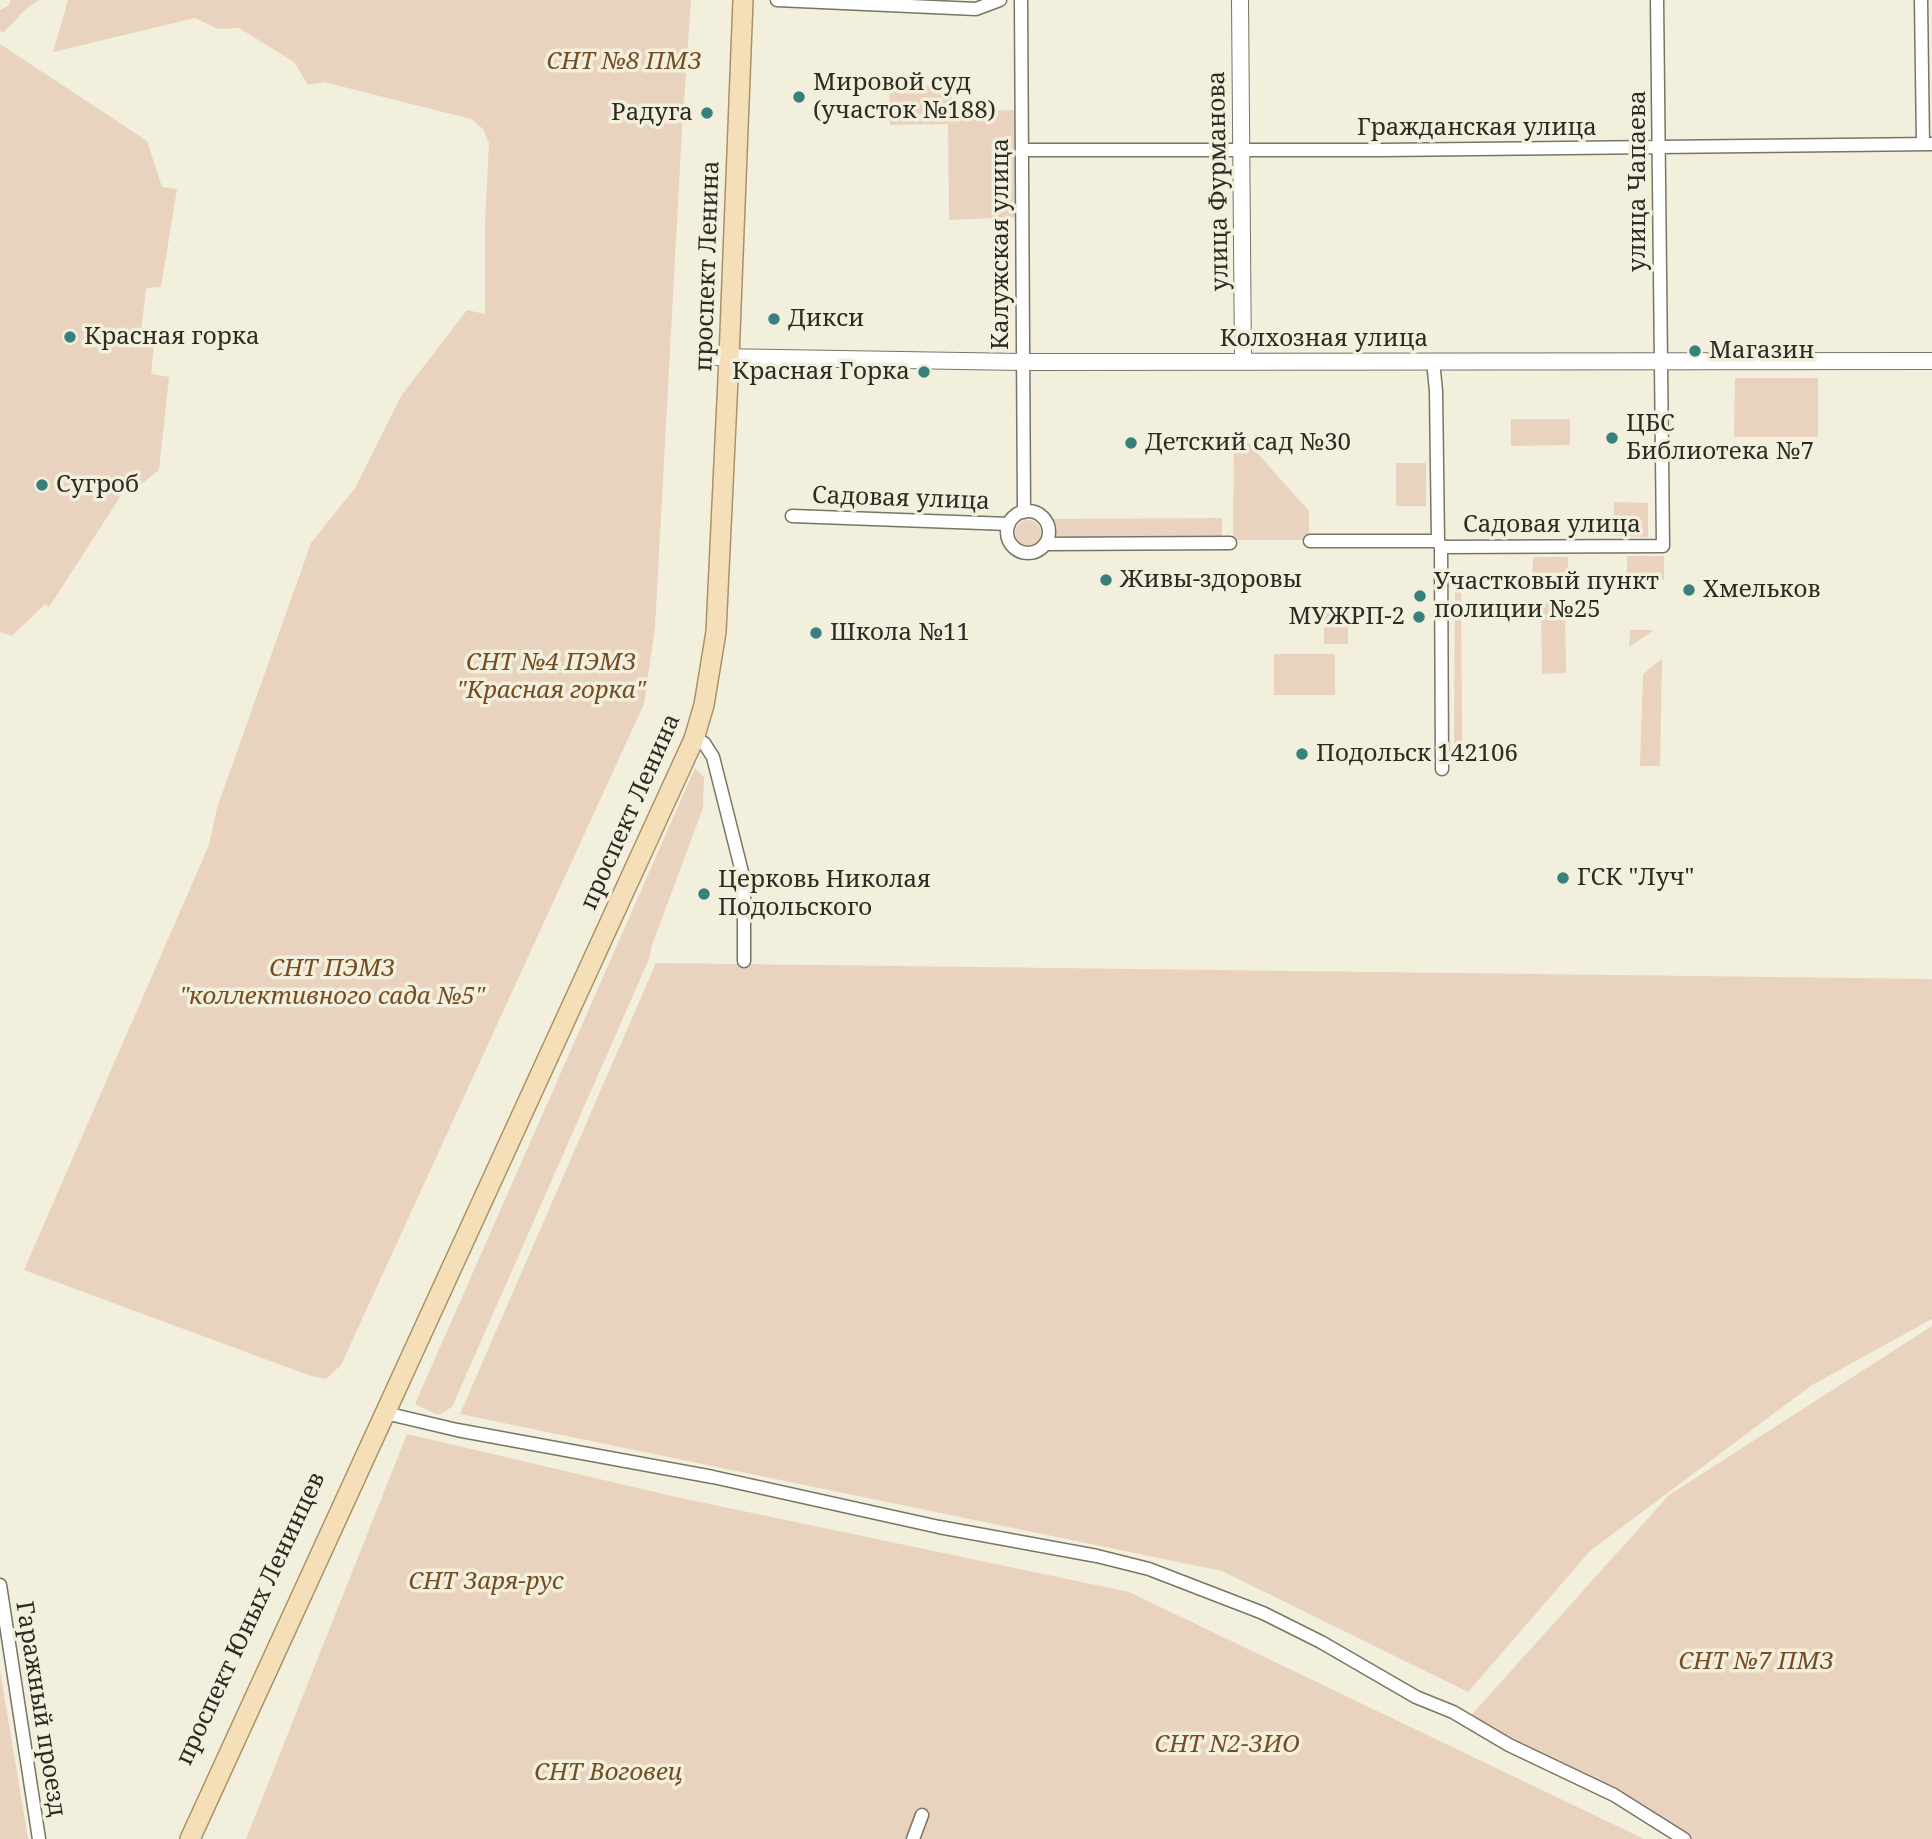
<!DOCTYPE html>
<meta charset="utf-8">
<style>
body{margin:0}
canvas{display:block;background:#f2efdd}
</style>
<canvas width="1932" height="1839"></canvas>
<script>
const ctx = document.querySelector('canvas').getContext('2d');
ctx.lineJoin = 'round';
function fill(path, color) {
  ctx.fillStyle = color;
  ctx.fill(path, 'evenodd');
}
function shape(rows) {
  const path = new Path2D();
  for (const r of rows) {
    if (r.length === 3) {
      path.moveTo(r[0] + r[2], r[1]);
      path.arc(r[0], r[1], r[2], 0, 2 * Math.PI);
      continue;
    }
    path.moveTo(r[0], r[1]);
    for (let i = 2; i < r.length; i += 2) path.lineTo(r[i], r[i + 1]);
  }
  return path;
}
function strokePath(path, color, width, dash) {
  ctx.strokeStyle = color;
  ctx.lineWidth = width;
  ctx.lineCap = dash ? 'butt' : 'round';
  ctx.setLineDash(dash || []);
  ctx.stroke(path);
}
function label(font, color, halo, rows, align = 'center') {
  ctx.font = font + ' "Noto Serif",serif';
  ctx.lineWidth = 7;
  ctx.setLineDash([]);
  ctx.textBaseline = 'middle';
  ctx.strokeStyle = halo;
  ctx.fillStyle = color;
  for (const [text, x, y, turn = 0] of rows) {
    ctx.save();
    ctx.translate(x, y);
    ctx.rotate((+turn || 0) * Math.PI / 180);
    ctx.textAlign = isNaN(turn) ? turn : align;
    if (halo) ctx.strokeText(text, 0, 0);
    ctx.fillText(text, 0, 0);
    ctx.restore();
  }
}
const green = shape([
 [11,0,39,0,27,8,3,33,0,30,0,10,8,6],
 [68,0,691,0,682,129,655,627,644,704,341,1365,326,1379,311,1376,24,1270,209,845,217,808,311,543,355,488,401,396,467,310,485,314,485,223,489,143,483,129,471,119,324,82,308,85,294,62,239,28,218,29,195,18,53,52],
 [0,44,147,141,162,187,177,189,161,287,146,288,140,340,154,343,151,374,169,377,159,470,144,482,122,494,49,607,45,604,12,636,0,632],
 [929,86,952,96,954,102,980,111,1016,110,1016,217,949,220,948,124,890,125,889,87],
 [1735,378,1818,378,1818,437,1734,437],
 [1511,419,1570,419,1570,445,1511,446],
 [1234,427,1309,511,1309,536,1304,536,1304,540,1233,540],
 [1396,463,1426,463,1426,506,1396,506],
 [1614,502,1648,503,1648,537,1614,536],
 [1222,518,1222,539,1052,540,1052,519],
 [1028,533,13],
 [1627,556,1664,556,1664,580,1627,580],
 [1533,557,1568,557,1568,591,1532,591],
 [1455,572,1461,572,1462,747,1454,747],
 [1541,602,1565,602,1566,673,1542,674],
 [1324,613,1348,613,1348,644,1324,644],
 [1630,630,1654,630,1629,647],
 [1335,654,1335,695,1274,695,1274,654],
 [1662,659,1660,766,1640,766,1643,674],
 [695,768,704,777,703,808,652,945,649,959,452,1407,438,1415,415,1404],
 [656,963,1932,979,1932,1319,1812,1385,1590,1551,1468,1692,1222,1571,460,1414],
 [1932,1326,1932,1839,1684,1839,1466,1721,1669,1495],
 [407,1434,676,1497,1129,1592,1644,1839,246,1839],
 [0,1670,28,1839,0,1839]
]);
const minor = shape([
 [777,0,976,9,1000,0],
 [1021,0,1024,512],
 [1921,0,1923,144],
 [1022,150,1383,150,1932,144],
 [1433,361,1436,391,1438,541,1441,547,1442,769],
 [1028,532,21],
 [792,516,1009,524],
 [1310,541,1438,541],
 [1045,544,1230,543],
 [1441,547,1663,546,1657,0],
 [694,739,704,743,713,757,744,880,744,961],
 [385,1413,457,1430,713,1477,939,1527,1097,1556,1149,1569,1263,1613,1321,1642,1416,1697,1453,1712,1509,1745,1614,1795,1684,1839],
 [0,1585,39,1839],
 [913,1839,922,1815]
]);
const tertiary = shape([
 [1240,0,1243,362],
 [717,357,1023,362,1932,361]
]);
const primary = shape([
 [190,1839,694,739,704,705,716,632,729,358,743,0]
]);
const markers = [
 [799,97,7,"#38807d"],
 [707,113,7,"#38807d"],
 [774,319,7,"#38807d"],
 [70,337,7,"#38807d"],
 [1695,351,7,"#38807d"],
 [924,372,7,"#38807d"],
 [1612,438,7,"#38807d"],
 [1131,443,7,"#38807d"],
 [42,485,7,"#38807d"],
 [1106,580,7,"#38807d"],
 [1689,590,7,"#38807d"],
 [1420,596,7,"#38807d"],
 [1419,617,7,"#38807d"],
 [816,633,7,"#38807d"],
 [1302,754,7,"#38807d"],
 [1563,878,7,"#38807d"],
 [704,894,7,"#38807d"]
];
const parkNames = [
 ["СНТ №8 ПМЗ",624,62],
 ["СНТ №4 ПЭМЗ",551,663],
 ["\"Красная горка\"",551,691],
 ["СНТ ПЭМЗ",332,969],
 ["\"коллективного сада №5\"",332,997],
 ["СНТ Заря-рус",486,1582],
 ["СНТ №7 ПМЗ",1756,1662],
 ["СНТ N2-ЗИО",1227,1745],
 ["СНТ Воговец",608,1773]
];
const poiNames = [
 ["Мировой суд",813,83],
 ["(участок №188)",813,111],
 ["Радуга",693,113,"right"],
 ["Дикси",788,319],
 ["Красная горка",84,337],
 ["Магазин",1709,351],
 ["Красная Горка",910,372,"right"],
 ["ЦБС",1626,424],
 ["Библиотека №7",1626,452],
 ["Детский сад №30",1145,443],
 ["Сугроб",56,485],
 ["Живы-здоровы",1120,580],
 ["Участковый пункт",1434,582],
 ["полиции №25",1434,610],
 ["Хмельков",1703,590],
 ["МУЖРП-2",1405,617,"right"],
 ["Школа №11",830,633],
 ["Подольск 142106",1316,754],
 ["ГСК \"Луч\"",1577,878],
 ["Церковь Николая",718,880],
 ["Подольского",718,908]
];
const streetNames = [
 ["Гражданская улица",1477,128],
 ["улица Фурманова",1219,181,-91],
 ["улица Чапаева",1638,181,-90],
 ["Калужская улица",1001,244,-90],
 ["проспект Ленина",708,266,-88],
 ["Колхозная улица",1324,339],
 ["Садовая улица",901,499,2],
 ["Садовая улица",1552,525],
 ["проспект Ленина",631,812,-66],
 ["проспект Юных Ленинцев",251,1619,-65],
 ["Гаражный проезд",40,1709,81]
];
fill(green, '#e9d2be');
strokePath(minor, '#787565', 15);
strokePath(tertiary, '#787565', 18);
strokePath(primary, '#aa9266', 22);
strokePath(minor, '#fff', 12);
strokePath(tertiary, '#fff', 16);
strokePath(primary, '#f5dfb8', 19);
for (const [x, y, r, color] of markers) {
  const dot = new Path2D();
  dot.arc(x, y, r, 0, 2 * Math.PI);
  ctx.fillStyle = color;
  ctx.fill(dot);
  strokePath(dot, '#f2efdd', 2.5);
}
label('italic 24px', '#754c23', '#f2efdd', parkNames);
label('24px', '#2c2b24', '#f2efdd', poiNames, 'left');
label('24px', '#2c2b24', '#f2efdd', streetNames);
</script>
